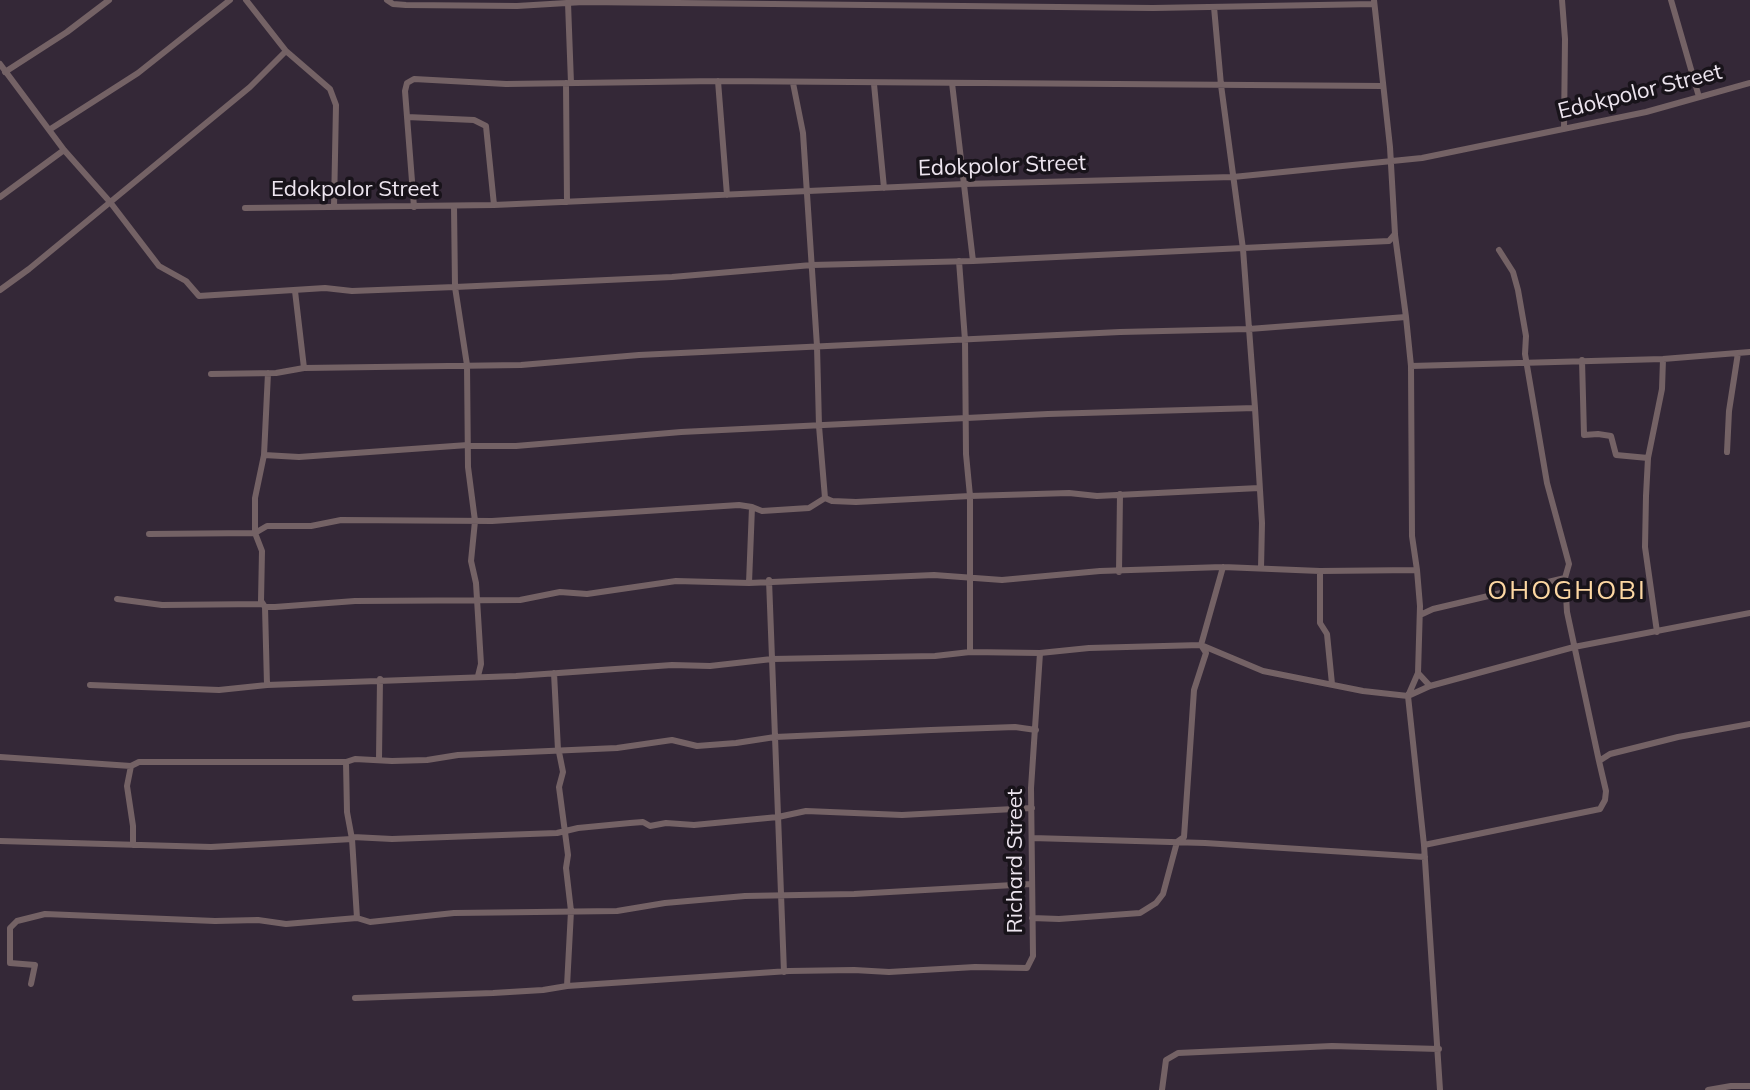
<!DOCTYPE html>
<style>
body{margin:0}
canvas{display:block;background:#342837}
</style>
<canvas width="1750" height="1090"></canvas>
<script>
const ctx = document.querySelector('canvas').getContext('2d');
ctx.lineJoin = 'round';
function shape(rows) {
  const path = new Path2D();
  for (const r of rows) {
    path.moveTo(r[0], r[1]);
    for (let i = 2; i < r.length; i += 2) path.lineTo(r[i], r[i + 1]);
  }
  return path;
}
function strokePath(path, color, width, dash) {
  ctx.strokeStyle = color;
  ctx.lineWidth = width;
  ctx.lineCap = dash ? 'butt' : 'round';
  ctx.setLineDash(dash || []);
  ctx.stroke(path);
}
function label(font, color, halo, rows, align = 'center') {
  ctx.font = font + ' Mulish,sans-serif';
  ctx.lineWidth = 7;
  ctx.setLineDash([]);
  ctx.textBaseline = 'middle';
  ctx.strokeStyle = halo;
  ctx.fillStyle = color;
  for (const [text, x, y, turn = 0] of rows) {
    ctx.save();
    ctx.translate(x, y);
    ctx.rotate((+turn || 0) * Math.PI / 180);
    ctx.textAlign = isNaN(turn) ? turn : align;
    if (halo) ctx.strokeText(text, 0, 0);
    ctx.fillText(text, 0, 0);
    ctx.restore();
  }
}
const minor = shape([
 [246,0,286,51,330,89,336,105,334,207],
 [387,0,393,4,406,5,517,6,583,2,1153,8,1374,4],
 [1562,0,1565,39,1564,129],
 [1671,0,1699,97],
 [568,3,571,83],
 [0,64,64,150,110,202,159,266,186,281,199,296,325,288,352,291,455,287,672,277,812,265,973,261,1389,241,1395,234,1390,147,1374,0],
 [5,72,67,32,109,0],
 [718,81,727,195],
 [566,83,567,202],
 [793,83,803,133,817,346,819,426,825,498],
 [952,83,973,261],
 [874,84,884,188],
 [407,117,474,120,486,126,494,205],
 [49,130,138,73,230,0],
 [0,197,64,150],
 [454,206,455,287,467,365,468,467,475,521,471,561,476,583,481,664,478,676],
 [414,207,405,91,407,83,414,79,506,84,718,81,1382,86],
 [245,208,494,205,965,184,1233,177,1422,158,1646,112,1750,83],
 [1499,250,1513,272,1518,290,1526,336,1525,354,1547,483,1569,564,1565,578,1567,612,1599,761],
 [959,261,965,340,966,454,970,496,1069,493,1097,496,1259,488],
 [0,290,29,269,250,87,286,51],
 [295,291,304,368],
 [1582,360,1584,435,1598,434,1611,436,1616,455,1648,458],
 [1411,366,1663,359,1750,352],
 [268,373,264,455,299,457,468,445],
 [211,374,276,373,304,368,521,365,639,355,1120,332,1249,329,1406,317,1395,235],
 [1255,408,1262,523,1261,568],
 [468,446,516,446,681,432,1048,414,1255,408,1243,249,1221,85,1214,7],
 [1727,452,1729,411,1738,353],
 [264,455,255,498,255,533,267,526,311,526,341,520,492,521,739,505,752,507,762,511,809,508,825,498,832,501,856,502,970,496,970,652,935,656,772,659,710,666,672,665,516,676,267,685,265,607],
 [149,534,255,533,262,551,261,601,265,607,275,607,355,601,520,600,560,592,587,594,676,581,749,583,934,575,1002,580,1100,571,1223,567,1320,571,1417,570,1412,536,1411,366,1406,317],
 [1417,570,1420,606,1418,673,1430,686],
 [1320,571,1320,623,1327,634,1332,684],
 [1119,572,1120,494],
 [769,580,784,972],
 [749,583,752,507],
 [117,599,162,605,263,604],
 [1420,615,1433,609,1565,578],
 [1657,632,1645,547,1646,496,1648,458,1662,389,1663,359],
 [970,652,1040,653,1089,648,1201,645,1263,671,1363,691,1408,696,1430,686,1574,647,1750,613],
 [554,673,558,750],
 [1418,673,1408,696,1424,845,1440,1090],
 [90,685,219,690,267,685],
 [559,752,563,772,559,787,568,855,566,868,571,911,567,986],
 [0,757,131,766,139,762,346,762,355,759,392,761,427,760,458,755,617,748,672,740,697,746,736,743,775,737,931,730,1015,727,1036,730],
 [379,759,380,679],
 [131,766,127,786,133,826,133,845],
 [353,837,392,839,557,833,578,828,630,823,643,822,650,826,666,823,694,825,778,817,806,811,902,815,1032,808],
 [1032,838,1205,843,1425,857],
 [0,841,211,847,352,839,347,812,346,762],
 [1424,845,1600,809,1605,800,1606,791,1599,761,1610,754,1678,737,1750,724],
 [357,918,370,922,454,913,617,911,665,903,745,896,854,894,1031,884],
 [1032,918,1059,919,1140,913,1156,903,1163,894,1177,842,1184,837,1194,690,1206,653,1201,645,1223,567],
 [31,984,35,965,10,963,10,928,17,921,45,914,215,921,258,920,286,924,357,918,352,839],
 [355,998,493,993,543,990,567,986,789,971,854,970,889,972,975,967,1027,968,1033,956,1031,788,1040,653],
 [1162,1090,1166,1060,1178,1053,1332,1046,1439,1049],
 [1708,1090,1731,1086,1750,1086]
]);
const streetNames = [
 ["Edokpolor Street",1640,92,-14],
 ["Edokpolor Street",1002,166,-2],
 ["Edokpolor Street",355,189],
 ["Richard Street",1015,861,-90]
];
const quarterNames = [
 ["OHOGHOBI",1567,591]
];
strokePath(minor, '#746265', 6);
label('22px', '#ede5ef', '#18131a', streetNames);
ctx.letterSpacing = '2px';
label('26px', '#fdd7a2', '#18131a', quarterNames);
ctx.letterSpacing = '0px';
</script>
